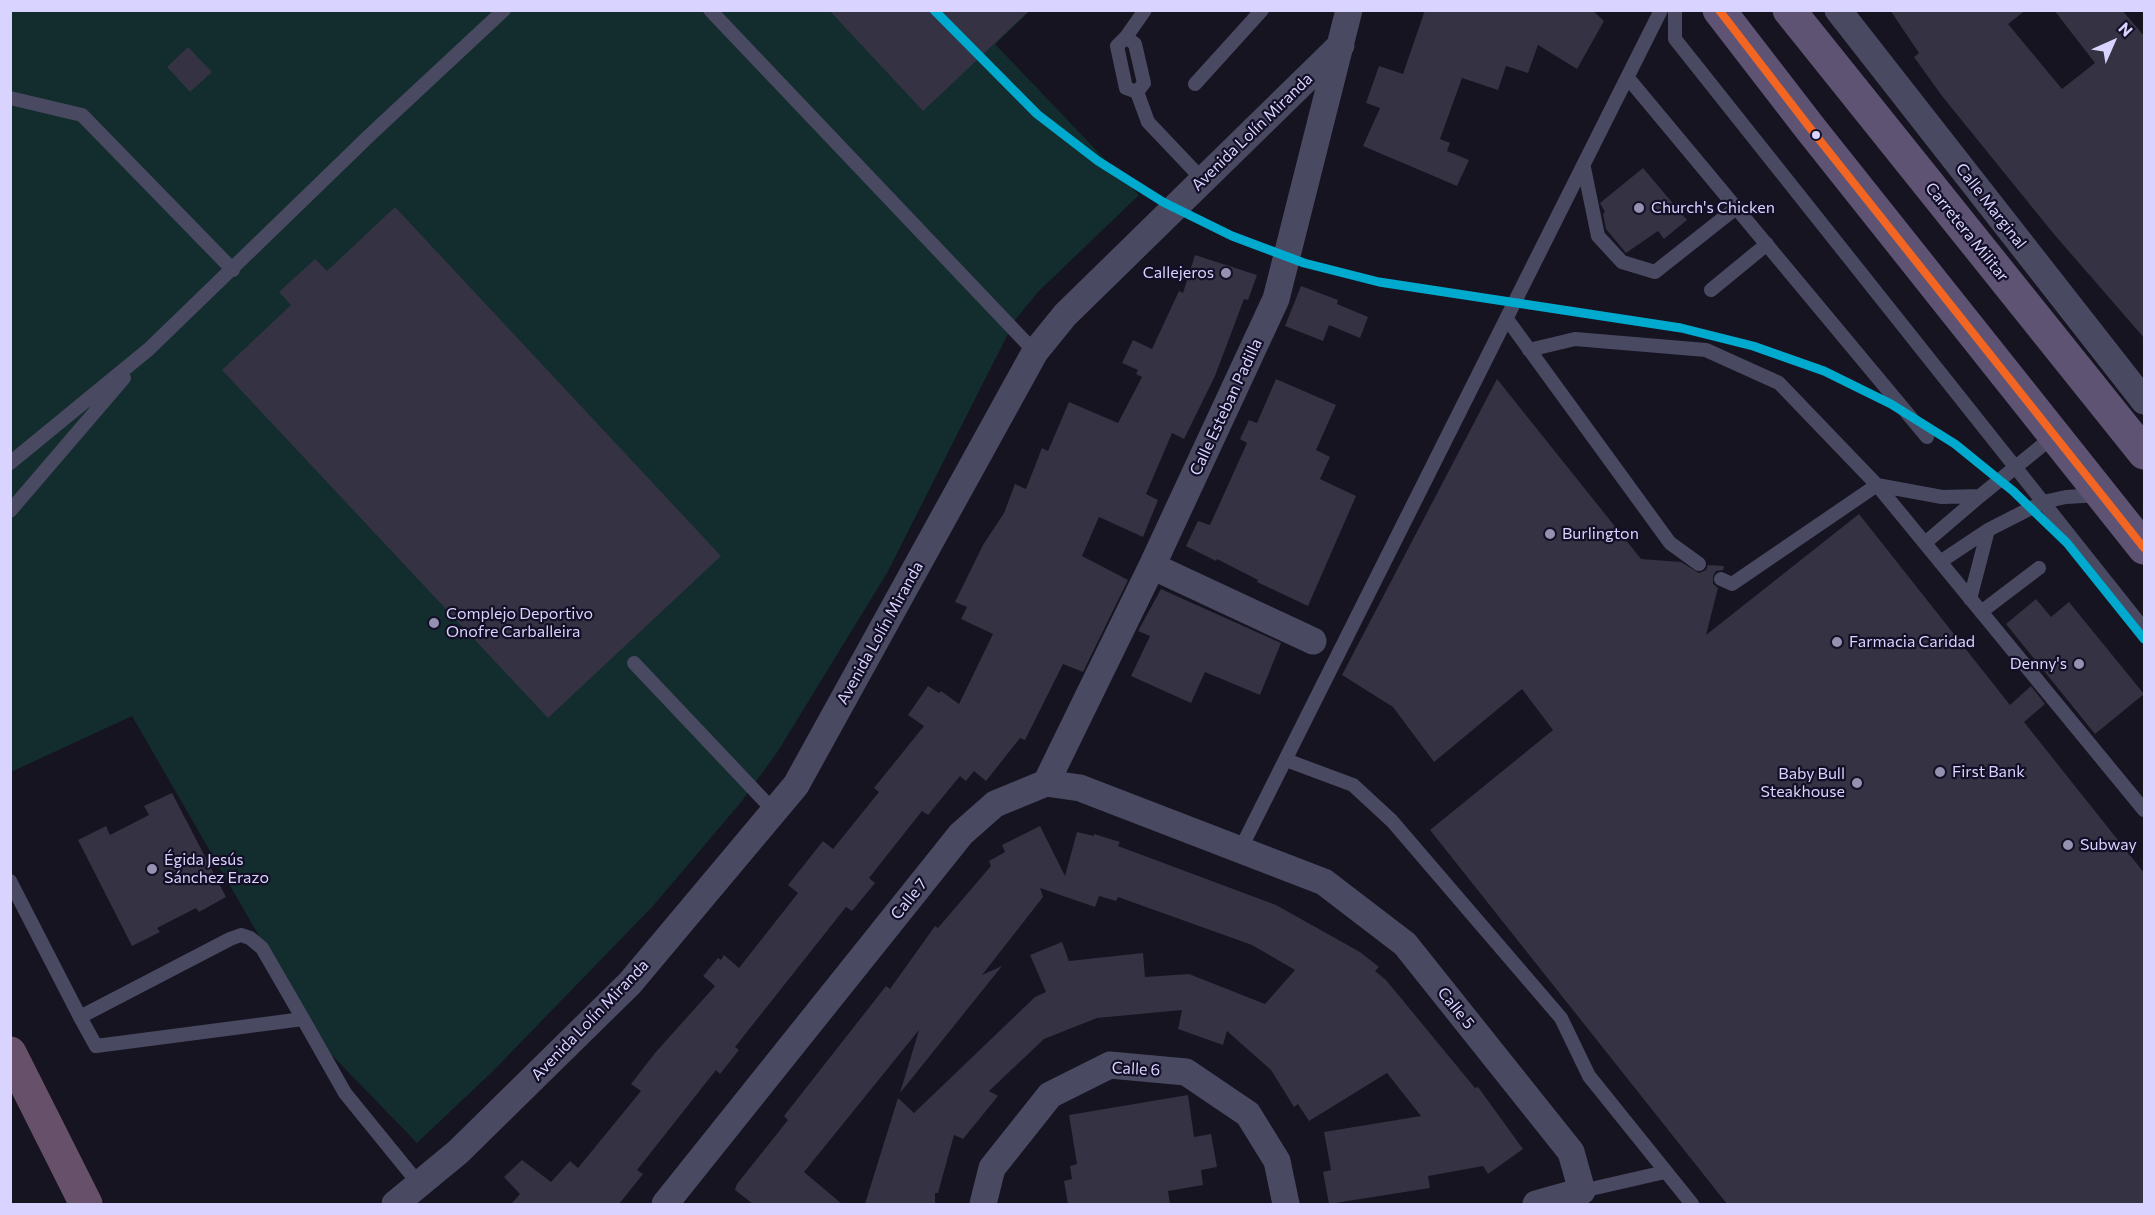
<!DOCTYPE html>
<meta charset="utf-8">
<style>
body{margin:0}
#map{position:relative;width:2155px;height:1215px;overflow:hidden;background:#161421;font-family:Commissioner,sans-serif}
canvas{display:block}
.frame{position:absolute;inset:0;border:12px solid #d9d4ff;pointer-events:none}
.north{position:absolute;left:2083px;top:12px;width:60px;height:60px;-webkit-text-stroke:4px #130f26;paint-order:stroke;rotate:45deg;font-size:16px;font-weight:700;line-height:24px;text-align:center;color:#d9d4ff}
.north::after{content:'';display:block;margin:auto;width:21px;height:27px;background:#d9d4ff;clip-path:polygon(50% 0,100% 100%,50% 72%,0 100%)}
</style>
<div id="map">
<canvas width="2155" height="1215"></canvas>
<div class="frame"></div>
<div class="north">N</div>
</div>
<script>
const ctx = document.querySelector('canvas').getContext('2d');
ctx.lineJoin = 'round';
function fill(path, color) {
  ctx.fillStyle = color;
  ctx.fill(path, 'evenodd');
}
function shape(rows) {
  const path = new Path2D();
  for (const r of rows) {
    path.moveTo(r[0], r[1]);
    for (let i = 2; i < r.length; i += 2) path.lineTo(r[i], r[i + 1]);
  }
  return path;
}
function strokePath(path, color, width, dash) {
  ctx.strokeStyle = color;
  ctx.lineWidth = width;
  ctx.lineCap = dash ? 'butt' : 'round';
  ctx.setLineDash(dash || []);
  ctx.stroke(path);
}
function label(font, color, halo, rows, align = 'center') {
  ctx.font = font + ' Commissioner,sans-serif';
  ctx.lineWidth = 4.5;
  ctx.setLineDash([]);
  ctx.textBaseline = 'middle';
  ctx.strokeStyle = halo;
  ctx.fillStyle = color;
  for (const [text, x, y, turn = 0] of rows) {
    ctx.save();
    ctx.translate(x, y);
    ctx.rotate((+turn || 0) * Math.PI / 180);
    ctx.textAlign = isNaN(turn) ? turn : align;
    if (halo) ctx.strokeText(text, 0, 0);
    ctx.fillText(text, 0, 0);
    ctx.restore();
  }
}
const green = shape([
 [10,11,1030,11,995,44,1139,195,1038,292,1015,320,887,573,778,751,742,801,653,906,493,1071,417,1143,322,1045,132,716,11,772]
]);
const building = shape([
 [829,10,1030,10,923,111],
 [1425,10,1592,10,1604,21,1577,69,1538,45,1528,73,1506,66,1498,90,1462,78,1440,139,1450,143,1447,151,1469,160,1457,186,1363,146,1380,108,1366,103,1379,66,1403,74],
 [1890,10,2026,10,2008,24,2062,89,2095,63,2054,10,2122,10,2145,37,2145,339,2053,233,1942,96,1914,57,1919,53],
 [188,47,212,72,190,92,167,67],
 [1643,168,1687,220,1664,239,1658,231,1626,253,1606,229,1603,214,1605,212,1600,203],
 [395,207,721,556,548,718,222,370,291,305,279,292,315,259,327,271],
 [1195,255,1257,275,1248,300,1244,299,1215,376,1184,439,1172,433,1146,494,1158,500,1143,537,1099,517,1082,556,1128,580,1083,672,1063,664,1025,740,1020,738,986,781,974,771,966,781,960,776,928,815,922,811,869,878,875,883,852,911,846,907,735,1047,739,1050,720,1074,716,1070,637,1170,643,1174,619,1204,511,1204,520,1194,504,1177,522,1160,551,1182,570,1161,578,1168,641,1091,631,1084,655,1053,715,986,703,976,718,958,721,960,724,955,739,968,798,893,788,885,823,841,833,849,879,792,874,788,924,726,908,715,928,686,939,693,941,691,959,704,993,634,961,619,967,607,955,602,983,545,1004,513,1015,484,1026,489,1042,448,1048,451,1069,402,1118,423,1142,377,1136,374,1138,370,1122,363,1133,340,1152,349,1179,291,1183,293],
 [1301,286,1338,300,1337,304,1368,317,1360,338,1329,325,1323,341,1285,326],
 [1276,379,1336,405,1316,450,1330,457,1320,479,1356,496,1308,606,1257,582,1258,580,1217,559,1216,561,1186,546,1198,521,1210,525,1247,443,1240,439,1249,420,1257,423],
 [1497,379,1641,559,1681,562,1699,573,1706,570,1708,565,1724,566,1723,570,1716,571,1713,576,1713,584,1718,588,1706,635,1859,514,2010,705,2031,686,2045,704,2024,722,2145,874,2145,1204,1727,1204,1430,830,1553,730,1522,689,1434,762,1393,707,1342,675],
 [1161,589,1281,643,1260,695,1205,672,1191,703,1131,676,1150,636,1138,631],
 [2036,599,2051,617,2069,602,2144,694,2095,734,2006,624],
 [172,793,226,897,199,912,196,908,157,928,160,932,132,946,78,840,106,826,110,835,149,815,144,806],
 [1040,826,1065,876,1077,832,1094,836,1094,834,1120,842,1118,846,1276,905,1360,952,1379,967,1375,971,1386,980,1475,1088,1478,1087,1523,1149,1488,1174,1483,1166,1428,1176,1430,1188,1329,1204,1323,1172,1331,1170,1324,1132,1421,1116,1387,1073,1309,1121,1298,1104,1294,1107,1271,1070,1227,1031,1223,1045,1178,1029,1182,1010,1097,1018,1044,1039,989,1091,998,1096,963,1139,954,1135,938,1193,935,1193,935,1204,865,1204,898,1098,914,1113,1035,997,1046,992,1030,955,1062,942,1069,961,1143,953,1145,977,1189,974,1265,1004,1295,970,1252,945,1118,897,1116,901,1099,896,1095,907,1040,888,1043,897,982,975,1002,966,900,1093,919,1030,804,1172,842,1204,753,1204,735,1190,737,1184,788,1120,784,1116,886,986,890,989,935,926,938,928,991,866,989,861,1005,852,1002,845],
 [1188,1095,1194,1137,1211,1134,1217,1167,1201,1170,1203,1185,1168,1191,1170,1204,1068,1204,1064,1181,1072,1179,1070,1166,1077,1164,1069,1115]
]);
const lane = shape([
 [710,10,1035,352],
 [1675,10,1675,39,2144,629],
 [1126,37,1145,10],
 [1628,78,1927,437],
 [1195,84,1262,10],
 [1137,92,1144,83,1135,44,1126,37,1117,46,1126,88,1137,92,1148,122,1203,180],
 [10,98,82,115,233,270],
 [1584,168,1598,236,1622,262,1655,272,1736,208],
 [1711,290,1767,244],
 [1507,319,1670,543,1699,564],
 [1529,350,1575,339,1706,350,1779,383,1877,485,2144,810],
 [10,463,149,349,372,133,504,10],
 [10,511,124,378],
 [1925,543,1980,496],
 [1940,562,1988,530],
 [1721,579,1732,584,1877,485,1942,497,1980,496,2055,435],
 [1970,599,1988,530,2043,502,2066,497,2099,495],
 [1981,612,2039,568],
 [634,663,774,811],
 [1286,760,1353,785,1392,821,1561,1018,1589,1076,1692,1204],
 [1240,850,1661,10],
 [10,881,80,1017],
 [303,1019,96,1046,80,1017,230,939,241,935,250,938,262,948,303,1019,345,1093,419,1184],
 [1582,1191,1665,1172]
]);
const street = shape([
 [1838,10,2144,401],
 [1152,566,1313,641],
 [1046,783,1152,566,1276,299,1349,10],
 [395,1204,458,1152,630,983,796,785,1035,352,1065,315,1341,45],
 [665,1204,961,834,995,804,1046,783,1080,788,1324,882,1405,944,1571,1152,1582,1191,1536,1204],
 [983,1204,992,1168,1050,1095,1110,1065,1186,1072,1248,1114,1277,1161,1286,1204]
]);
const primary = shape([
 [1719,10,1810,128,2144,548],
 [1789,10,2144,453]
]);
const highway = shape([
 [10,1053,86,1204]
]);
const bus1 = shape([
 [1719,10,1810,128,2144,548]
]);
const metro1 = shape([
 [934,10,1037,114,1098,161,1163,202,1232,236,1304,263,1379,282,1681,328,1753,346,1824,371,1891,404,1955,444,2013,491,2067,543,2144,639]
]);
const markers = [
 [1816,135,5,"#d9d4ff"],
 [1639,208,6,"#9591b1"],
 [1226,273,6,"#9591b1"],
 [1550,534,6,"#9591b1"],
 [434,623,6,"#9591b1"],
 [1837,642,6,"#9591b1"],
 [2079,664,6,"#9591b1"],
 [1940,772,6,"#9591b1"],
 [1857,783,6,"#9591b1"],
 [2068,845,6,"#9591b1"],
 [152,869,6,"#9591b1"]
];
const streetNames = [
 ["Avenida Lolín Miranda",1252,132,-44],
 ["Calle Marginal",1991,206,52],
 ["Carretera Militar",1967,232,51],
 ["Calle Esteban Padilla",1226,407,-65],
 ["Avenida Lolín Miranda",880,633,-61],
 ["Calle 7",909,899,-51],
 ["Calle 5",1456,1008,51],
 ["Avenida Lolín Miranda",590,1020,-46],
 ["Calle 6",1136,1069,3]
];
const poiNames = [
 ["Church's Chicken",1651,208],
 ["Callejeros",1214,273,"right"],
 ["Burlington",1562,534],
 ["Complejo Deportivo",446,614],
 ["Onofre Carballeira",446,632],
 ["Farmacia Caridad",1849,642],
 ["Denny's",2067,664,"right"],
 ["First Bank",1952,772],
 ["Baby Bull",1845,774,"right"],
 ["Steakhouse",1845,792,"right"],
 ["Subway",2080,845],
 ["Égida Jesús",164,860],
 ["Sánchez Erazo",164,878]
];
fill(green, '#132c2d');
fill(building, '#343243');
strokePath(lane, '#4a4962', 14);
strokePath(street, '#4a4962', 27);
strokePath(primary, '#5e5373', 33);
strokePath(highway, '#67516a', 33);
strokePath(bus1, '#f26522', 8);
strokePath(metro1, '#00a9ce', 9);
for (const [x, y, r, color] of markers) {
  const dot = new Path2D();
  dot.arc(x, y, r, 0, 2 * Math.PI);
  ctx.fillStyle = color;
  ctx.fill(dot);
  strokePath(dot, '#130f26', 2);
}
label('16px', '#d9d4ff', '#130f26', streetNames);
label('16px', '#d9d4ff', '#130f26', poiNames, 'left');
</script>
